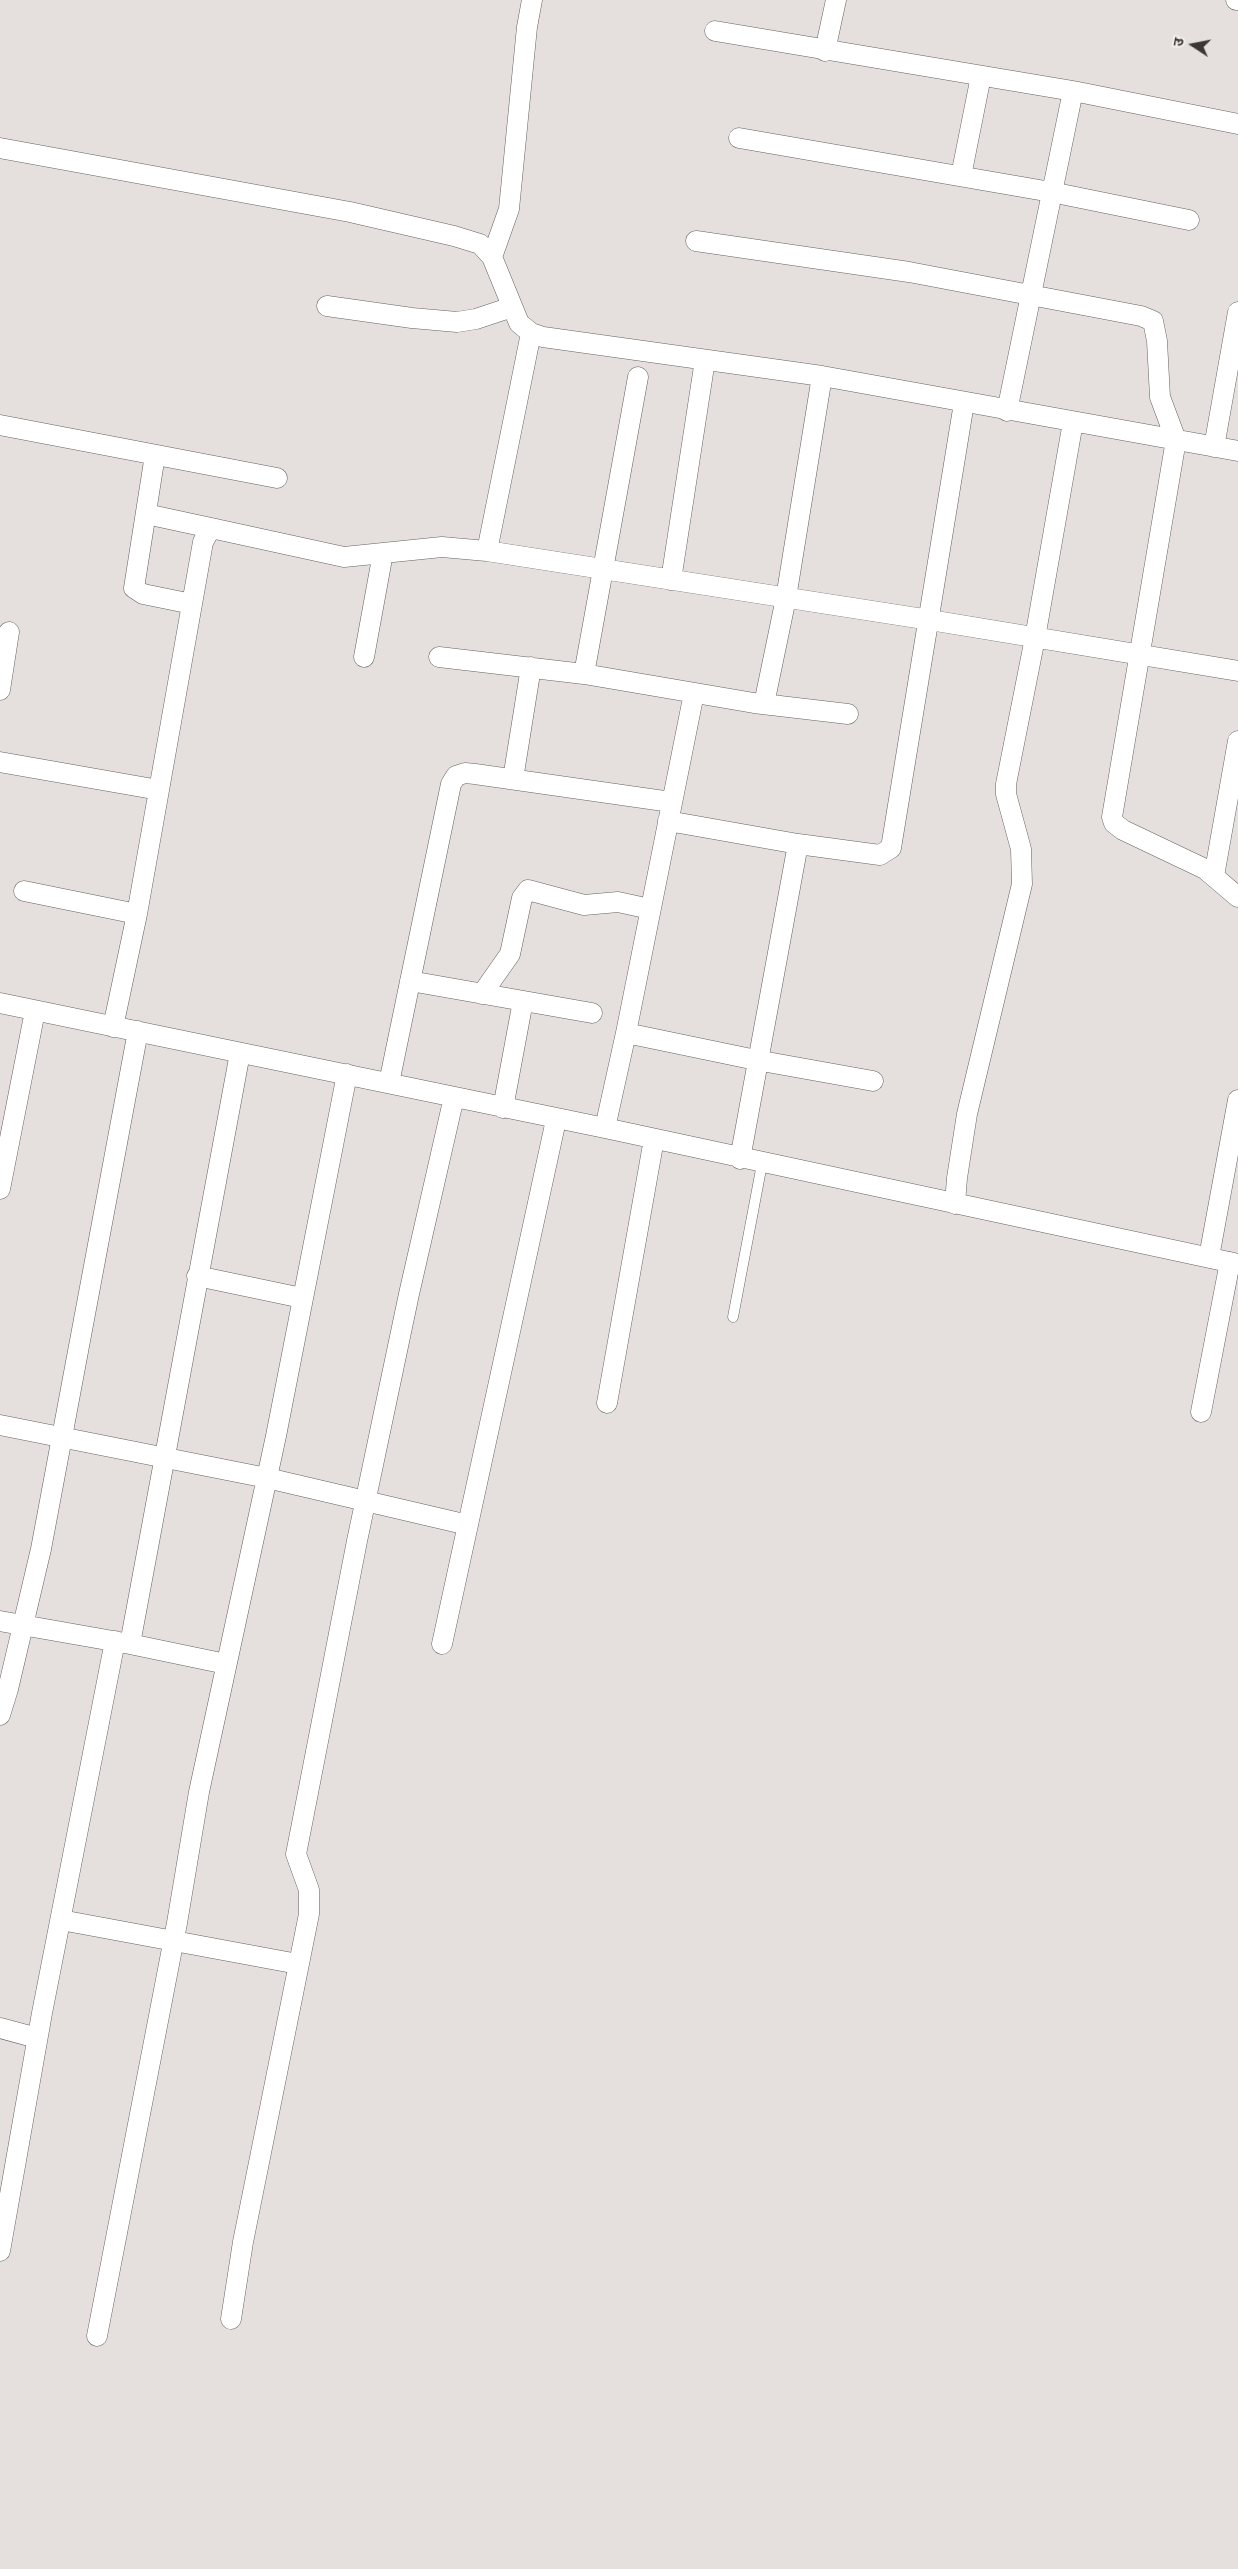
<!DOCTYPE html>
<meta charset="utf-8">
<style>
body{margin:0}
#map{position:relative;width:1238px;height:2569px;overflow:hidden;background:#e5e0de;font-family:"Noto Sans","Noto Sans Devanagari",sans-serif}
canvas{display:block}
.north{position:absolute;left:1168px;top:20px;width:50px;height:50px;-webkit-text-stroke:4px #f2edeb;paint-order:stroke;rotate:281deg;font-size:14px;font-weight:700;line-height:20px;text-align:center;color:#3a3837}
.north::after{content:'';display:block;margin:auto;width:18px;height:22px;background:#3a3837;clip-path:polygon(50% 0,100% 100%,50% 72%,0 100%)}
</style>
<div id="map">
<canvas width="1238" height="2569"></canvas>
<div class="north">उ</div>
</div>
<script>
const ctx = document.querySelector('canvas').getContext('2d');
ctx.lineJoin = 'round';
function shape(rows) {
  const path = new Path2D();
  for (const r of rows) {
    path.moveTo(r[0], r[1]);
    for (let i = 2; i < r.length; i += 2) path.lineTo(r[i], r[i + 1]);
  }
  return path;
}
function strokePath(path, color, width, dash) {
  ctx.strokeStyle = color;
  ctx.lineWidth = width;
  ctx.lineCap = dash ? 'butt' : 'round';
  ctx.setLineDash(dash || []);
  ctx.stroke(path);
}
const lane = shape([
 [733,1317,762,1164]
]);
const street = shape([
 [1236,0,1238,0],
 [715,31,1073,91,1238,124],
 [825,51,836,0],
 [739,138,1051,192,1189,220],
 [0,148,350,212,454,236,480,244,492,257,519,323,531,333,543,337,822,376,1238,451],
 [961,176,981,76],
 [696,241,909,272,1141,316,1153,321,1157,341,1160,397,1176,440,1112,817,1114,823,1123,830,1205,869,1238,897],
 [492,257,509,209,527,27,532,0],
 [327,306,412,318,457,322,476,319,512,307],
 [1007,411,1073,91],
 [0,425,277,478],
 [1214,447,1238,312],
 [155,455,134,588,143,594,192,604],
 [146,514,211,528],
 [487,551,531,333],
 [671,580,705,360],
 [364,657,383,553],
 [439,657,584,674,754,703,848,714],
 [584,674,638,377],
 [0,690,9,632],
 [764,704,786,598,822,376],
 [0,762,159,790],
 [513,779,531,667],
 [668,821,798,844,880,855,891,848,964,403],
 [1214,876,1238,741],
 [24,891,137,914],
 [410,981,592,1013],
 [482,994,510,954,522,898,528,890,584,905,618,902,650,909],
 [0,1003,605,1128,1238,1264],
 [113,1027,137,914,203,542,211,528,344,557,442,547,487,551,930,620,1238,671],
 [626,1033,756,1060,873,1081],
 [389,1083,451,784,456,776,465,773,475,774,671,802],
 [503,1108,523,1001],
 [605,1128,626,1033,694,693],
 [740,1159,798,844],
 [0,1189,35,1011],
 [955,1204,957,1178,967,1114,1022,884,1021,849,1006,794,1006,784,1035,638,1073,422],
 [1209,1257,1238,1100],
 [197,1276,302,1298],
 [607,1403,654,1139],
 [1201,1412,1230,1262],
 [0,1425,267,1478,468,1525],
 [0,1621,130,1644,226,1664],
 [130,1644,240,1053],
 [442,1644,556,1120],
 [0,1715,8,1689,41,1549,138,1031],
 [61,1920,298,1964],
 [0,2028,37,2038],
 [0,2251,42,2013,115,1641],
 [231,2319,243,2242,309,1914,309,1890,296,1854,299,1839,357,1541,409,1294,454,1097],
 [97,2336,177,1923,199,1792,276,1436,347,1074]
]);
strokePath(lane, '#666160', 11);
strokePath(street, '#666160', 21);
strokePath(lane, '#fff', 10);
strokePath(street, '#fff', 20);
</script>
